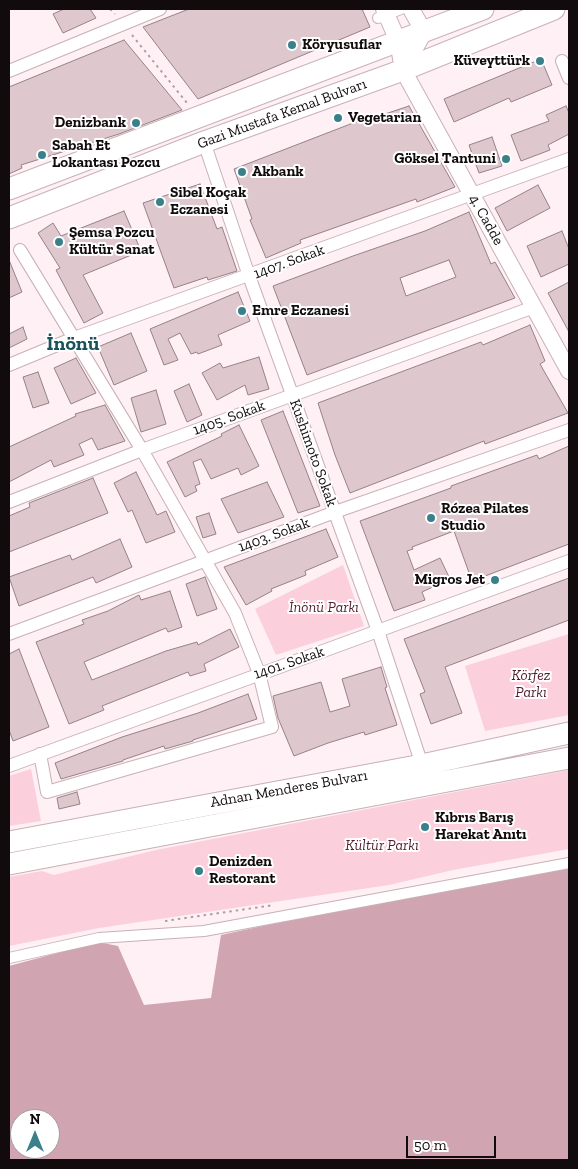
<!DOCTYPE html>
<meta charset="utf-8">
<style>
body{margin:0}
#map{position:relative;width:578px;height:1169px;overflow:hidden;background:#fef0f4;font-family:"Zilla Slab",serif}
canvas{display:block}
.frame{position:absolute;inset:0;border:10px solid #120b0d;pointer-events:none}
.north{position:absolute;left:10px;top:1109px;width:50px;height:50px;box-sizing:border-box;background:#fff;border:1px solid #a09d9e;border-radius:50%;rotate:0deg;font-size:14px;font-weight:700;line-height:20px;text-align:center;color:#120b0d}
.north::after{content:'';display:block;margin:auto;width:18px;height:22px;background:#3a808b;clip-path:polygon(50% 0,100% 100%,50% 72%,0 100%)}
.scale{position:absolute;left:406px;top:1136px;width:90px;height:22px;box-sizing:border-box;border:2px solid #120b0d;border-top:0;padding-left:6px;font-size:15px;line-height:18px;white-space:nowrap;color:#120b0d;-webkit-text-stroke:4px #fff;paint-order:stroke}
</style>
<div id="map">
<canvas width="578" height="1169"></canvas>
<div class="frame"></div>
<div class="north">N</div>
<div class="scale">50 m</div>
</div>
<script>
const ctx = document.querySelector('canvas').getContext('2d');
ctx.lineJoin = 'round';
function fill(path, color) {
  ctx.fillStyle = color;
  ctx.fill(path, 'evenodd');
}
function shape(rows) {
  const path = new Path2D();
  for (const r of rows) {
    path.moveTo(r[0], r[1]);
    for (let i = 2; i < r.length; i += 2) path.lineTo(r[i], r[i + 1]);
  }
  return path;
}
function strokePath(path, color, width, dash) {
  ctx.strokeStyle = color;
  ctx.lineWidth = width;
  ctx.lineCap = dash ? 'butt' : 'round';
  ctx.setLineDash(dash || []);
  ctx.stroke(path);
}
function label(font, color, halo, rows, align = 'center') {
  ctx.font = font + ' "Zilla Slab",serif';
  ctx.lineWidth = 4;
  ctx.setLineDash([]);
  ctx.textBaseline = 'middle';
  ctx.strokeStyle = halo;
  ctx.fillStyle = color;
  for (const [text, x, y, turn = 0] of rows) {
    ctx.save();
    ctx.translate(x, y);
    ctx.rotate((+turn || 0) * Math.PI / 180);
    ctx.textAlign = isNaN(turn) ? turn : align;
    if (halo) ctx.strokeText(text, 0, 0);
    ctx.fillText(text, 0, 0);
    ctx.restore();
  }
}
const green = shape([
 [343,565,364,626,276,655,255,609],
 [569,634,569,715,485,731,465,666],
 [31,769,41,821,9,826,9,776],
 [569,770,569,849,453,870,389,885,99,928,9,946,9,877,42,871,54,875,156,850]
]);
const water = shape([
 [569,868,569,1160,9,1160,9,966,98,942,118,946,144,1005,211,998,221,935,313,915],
 [20,1119,50,1119,50,1149,20,1149]
]);
const building = shape([
 [64,9,90,9,96,18,63,33,53,14,64,9],
 [189,9,362,9,370,27,198,99,143,27,189,9],
 [124,40,182,110,119,134,21,165,22,168,9,174,9,87,124,40],
 [541,59,552,85,511,102,509,98,454,122,444,99,541,59],
 [409,106,455,187,417,202,416,199,300,240,301,243,266,258,250,220,252,219,234,169,366,118,367,120,409,106],
 [566,106,569,113,569,134,548,145,550,150,521,161,511,135,549,121,546,115,566,106],
 [492,137,502,166,479,173,469,145,492,137],
 [200,184,217,229,222,227,237,271,208,280,207,277,174,288,143,203,200,184],
 [538,185,550,208,507,231,495,208,538,185],
 [124,211,141,251,83,275,103,313,84,323,56,270,60,268,38,233,53,223,61,236,124,211],
 [469,212,491,264,495,262,515,298,307,375,273,286,353,256,425,231,469,212],
 [449,260,456,277,406,296,400,278,449,260],
 [562,231,569,249,569,264,541,277,527,246,562,231],
 [9,260,22,292,9,298,9,260],
 [569,282,569,332,548,293,569,282],
 [238,292,250,321,218,335,222,345,198,354,197,352,191,354,180,333,168,339,178,360,164,365,150,329,238,292],
 [530,325,545,361,540,364,568,413,485,444,484,441,350,493,335,455,318,403,481,342,483,345,530,325],
 [23,327,27,339,9,348,9,334,23,327],
 [131,333,147,371,114,385,98,347,131,333],
 [259,357,269,389,248,395,245,385,217,400,202,373,220,363,223,368,259,357],
 [76,358,96,393,71,404,54,368,76,358],
 [38,372,49,403,33,408,23,377,38,372],
 [189,384,202,415,187,422,174,391,189,384],
 [156,390,166,424,141,432,131,398,156,390],
 [105,405,125,441,98,450,92,438,79,444,84,455,54,467,51,460,9,482,9,447,76,416,75,414,105,405],
 [283,411,320,506,298,513,261,420,283,411],
 [239,425,259,466,241,475,238,468,211,479,201,459,193,462,200,484,195,486,197,491,185,497,167,462,222,436,221,434,239,425],
 [569,446,569,544,472,581,454,531,412,547,413,549,407,551,414,570,440,558,450,579,422,592,425,600,394,611,360,521,451,488,451,486,487,473,537,455,539,459,569,446],
 [136,472,157,515,166,511,175,532,146,543,132,510,128,512,114,483,136,472],
 [93,478,108,513,9,552,9,516,30,507,29,503,93,478],
 [267,482,284,517,238,533,221,499,267,482],
 [209,513,216,534,203,538,196,517,209,513],
 [326,529,338,557,305,571,306,575,271,589,272,591,246,605,224,567,326,529],
 [120,539,132,567,96,583,93,577,19,606,9,577,70,555,72,560,120,539],
 [205,577,217,609,197,616,186,584,205,577],
 [569,578,569,620,445,667,462,713,431,724,420,694,425,692,404,639,569,578],
 [170,591,182,627,168,632,166,628,84,662,92,680,166,651,197,642,198,645,230,629,239,647,204,664,206,671,190,676,188,672,102,706,104,710,69,724,36,642,84,624,82,620,108,611,139,595,141,600,170,591],
 [19,649,49,727,13,741,9,730,9,654,19,649],
 [381,667,387,687,385,688,397,725,365,735,364,732,328,743,294,756,278,718,273,696,321,682,330,712,350,706,342,679,381,667],
 [248,694,257,719,193,740,193,741,165,749,164,746,123,760,123,761,61,779,55,763,122,737,198,713,248,694],
 [77,792,80,804,59,809,57,798,77,792]
]);
const path = shape([
 [110,9,115,14],
 [132,35,187,103],
 [165,921,274,905]
]);
const pedestrian = shape([
 [378,18,401,9],
 [9,958,99,938,204,931,569,863]
]);
const minor = shape([
 [562,61,569,78],
 [9,71,160,9],
 [204,142,249,276,378,631,422,765],
 [20,250,142,450,235,613,259,673,272,727,47,792,40,754],
 [9,365,74,338,569,159],
 [9,502,142,450,534,307],
 [9,634,335,512,569,430],
 [9,766,569,561]
]);
const tertiary = shape([
 [384,9,398,41,403,70,569,371],
 [403,70,424,32,411,9]
]);
const primary = shape([
 [9,842,422,765,569,733],
 [9,864,569,758]
]);
const trunk = shape([
 [9,189,483,9],
 [9,218,204,142,403,70,554,9]
]);
const markers = [
 [292,45,5,"#3a808b"],
 [540,61,5,"#3a808b"],
 [338,118,5,"#3a808b"],
 [136,123,5,"#3a808b"],
 [42,155,5,"#3a808b"],
 [506,159,5,"#3a808b"],
 [242,172,5,"#3a808b"],
 [160,202,5,"#3a808b"],
 [59,242,5,"#3a808b"],
 [242,311,5,"#3a808b"],
 [431,518,5,"#3a808b"],
 [495,580,5,"#3a808b"],
 [425,827,5,"#3a808b"],
 [199,871,5,"#3a808b"]
];
const poiNames = [
 ["Köryusuflar",302,45],
 ["Küveyttürk",530,61,"right"],
 ["Vegetarian",348,118],
 ["Denizbank",126,123,"right"],
 ["Sabah Et",52,146],
 ["Lokantası Pozcu",52,163],
 ["Göksel Tantuni",496,159,"right"],
 ["Akbank",252,172],
 ["Sibel Koçak",170,193],
 ["Eczanesi",170,210],
 ["Şemsa Pozcu",69,233],
 ["Kültür Sanat",69,250],
 ["Emre Eczanesi",252,311],
 ["Rózea Pilates",441,509],
 ["Studio",441,526],
 ["Migros Jet",485,580,"right"],
 ["Kıbrıs Barış",435,818],
 ["Harekat Anıtı",435,835],
 ["Denizden",209,862],
 ["Restorant",209,879]
];
const streetNames = [
 ["Gazi Mustafa Kemal Bulvarı",282,114,-20],
 ["4. Cadde",486,220,61],
 ["1407. Sokak",289,262,-20],
 ["1405. Sokak",229,418,-20],
 ["Kushimoto Sokak",313,453,70],
 ["1403. Sokak",274,535,-20],
 ["1401. Sokak",289,663,-19],
 ["Adnan Menderes Bulvarı",289,789,-10]
];
const parkNames = [
 ["İnönü Parkı",324,608],
 ["Körfez",531,676],
 ["Parkı",531,693],
 ["Kültür Parkı",382,846]
];
const districtNames = [
 ["İnönü",73,344]
];
fill(green, '#fbcfdb');
fill(water, '#d1a4b1');
fill(building, '#dec7cd');
strokePath(building, '#968186', 1);
strokePath(pedestrian, '#c8b1b7', 12);
strokePath(minor, '#c8b1b7', 14);
strokePath(tertiary, '#c8b1b7', 18);
strokePath(primary, '#c8b1b7', 23);
strokePath(trunk, '#c8b1b7', 23);
strokePath(path, '#aba0a3', 2, [2.5, 4]);
strokePath(pedestrian, '#fff', 10);
strokePath(minor, '#fff', 12);
strokePath(tertiary, '#fff', 16);
strokePath(primary, '#fff', 21);
strokePath(trunk, '#fff', 21);
for (const [x, y, r, color] of markers) {
  const dot = new Path2D();
  dot.arc(x, y, r, 0, 2 * Math.PI);
  ctx.fillStyle = color;
  ctx.fill(dot);
  strokePath(dot, '#fff', 2);
}
label('bold 15px', '#120b0d', '#fff', poiNames, 'left');
label('15px', '#120b0d', '#fff', streetNames);
label('italic 15px', '#541c31', '#fff', parkNames);
label('bold 20px', '#18525b', '#fff', districtNames);
</script>
